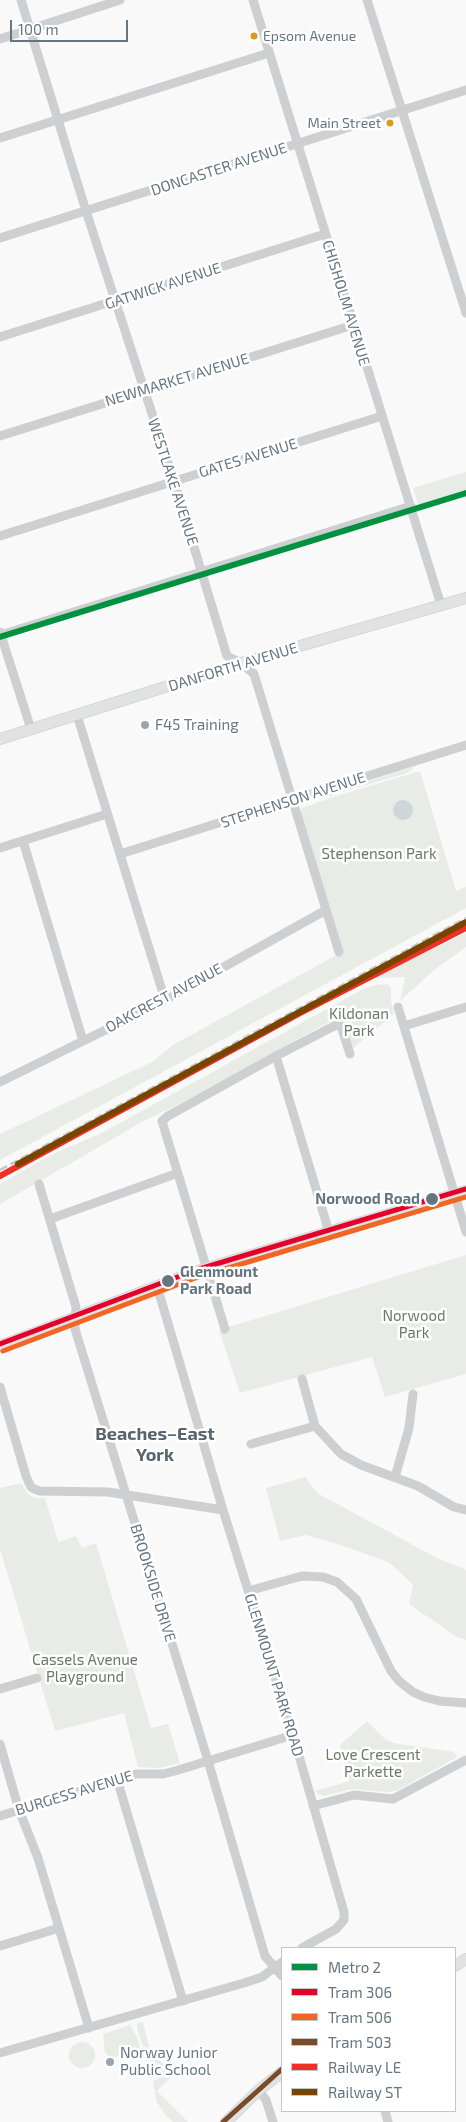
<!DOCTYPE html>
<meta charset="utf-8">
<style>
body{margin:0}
#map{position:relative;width:466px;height:2122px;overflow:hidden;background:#f9f9f9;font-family:"Exo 2",sans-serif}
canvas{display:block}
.legend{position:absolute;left:281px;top:1947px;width:175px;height:165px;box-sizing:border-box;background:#fff;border:1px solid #c1c8cd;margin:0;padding:6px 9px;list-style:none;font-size:15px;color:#657683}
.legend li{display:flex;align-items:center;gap:10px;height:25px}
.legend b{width:25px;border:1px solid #c1c8cd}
.scale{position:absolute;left:10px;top:20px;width:118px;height:22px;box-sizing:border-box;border:2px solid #657683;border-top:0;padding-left:6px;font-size:15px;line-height:18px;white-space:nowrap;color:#657683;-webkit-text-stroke:4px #fff;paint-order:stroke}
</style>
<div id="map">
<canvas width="466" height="2122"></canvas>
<ul class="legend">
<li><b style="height:6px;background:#00923f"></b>Metro 2</li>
<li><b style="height:6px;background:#e4002b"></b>Tram 306</li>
<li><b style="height:6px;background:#f26522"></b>Tram 506</li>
<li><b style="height:6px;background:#7a4b2a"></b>Tram 503</li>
<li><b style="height:6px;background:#ee3124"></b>Railway LE</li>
<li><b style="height:6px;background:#794400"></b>Railway ST</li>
</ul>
<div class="scale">100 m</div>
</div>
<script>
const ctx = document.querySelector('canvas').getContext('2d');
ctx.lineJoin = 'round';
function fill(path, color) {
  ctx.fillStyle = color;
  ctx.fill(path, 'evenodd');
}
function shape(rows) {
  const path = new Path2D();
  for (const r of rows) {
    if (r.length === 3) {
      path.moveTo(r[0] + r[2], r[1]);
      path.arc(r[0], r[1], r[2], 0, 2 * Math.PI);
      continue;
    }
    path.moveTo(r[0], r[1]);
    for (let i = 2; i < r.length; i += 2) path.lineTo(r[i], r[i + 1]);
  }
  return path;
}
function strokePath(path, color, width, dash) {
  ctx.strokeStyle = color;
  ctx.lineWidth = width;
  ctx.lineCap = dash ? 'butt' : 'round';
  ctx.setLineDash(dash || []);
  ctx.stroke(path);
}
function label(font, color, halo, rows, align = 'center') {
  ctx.font = font + ' "Exo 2",sans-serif';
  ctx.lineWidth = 5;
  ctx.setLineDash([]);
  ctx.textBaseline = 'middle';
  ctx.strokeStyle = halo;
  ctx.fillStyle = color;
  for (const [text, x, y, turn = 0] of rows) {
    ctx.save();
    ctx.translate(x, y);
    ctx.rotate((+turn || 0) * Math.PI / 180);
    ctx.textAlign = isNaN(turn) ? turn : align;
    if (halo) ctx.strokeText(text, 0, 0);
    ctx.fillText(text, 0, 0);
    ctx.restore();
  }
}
const green = shape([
 [466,472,466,496,420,510,413,488],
 [416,766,407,773,339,793,330,797,329,794],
 [420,771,456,891,466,887,466,908,0,1160,0,1134,152,1062,171,1047,171,1046,342,952,300,813,302,808,340,795],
 [466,933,466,947,434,970,400,1001,405,977,377,978,377,976],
 [387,984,391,987,391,1001,394,1014,353,1048,348,1041,343,1023,338,1017,189,1099,142,1122,0,1204,0,1184,38,1162,66,1148,100,1134,365,988,375,985],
 [466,1255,466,1374,385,1397,372,1357,240,1393,219,1330],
 [305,1477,317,1493,437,1558,466,1570,466,1640,457,1637,409,1604,413,1585,390,1563,344,1546,306,1535,280,1541,266,1488],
 [21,1483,28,1494,35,1498,45,1498,58,1541,59,1542,76,1536,82,1548,96,1543,151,1728,168,1724,180,1763,159,1768,138,1767,124,1713,55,1731,0,1549,0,1488],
 [367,1721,385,1739,393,1743,454,1752,457,1757,398,1790,388,1792,351,1789,324,1796,318,1794,315,1791,350,1781,340,1745],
 [143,2022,150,2051,174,2074,157,2091,188,2122,173,2122,165,2115,156,2100,153,2081,159,2078,155,2066,150,2062,146,2054,137,2029,137,2023],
 [130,2025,137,2037,142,2054,129,2055,126,2053,126,2056,110,2057,105,2053,103,2034],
 [82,2055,13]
]);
const water = shape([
 [403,810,10]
]);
const minor = shape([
 [21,0,86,211,174,481,227,656,241,663,254,674,339,952],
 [253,0,441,605],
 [367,0,466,313],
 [0,39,120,0],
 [0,138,269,53],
 [0,238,466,90],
 [0,337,325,234],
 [0,436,353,325],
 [0,536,382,416],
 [0,632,31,729],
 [1,635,411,506],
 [77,715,165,1000],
 [23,841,83,1041],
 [0,848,107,814],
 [120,854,466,745],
 [398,1007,466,1232],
 [404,1026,466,1007],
 [276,1056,329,1232],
 [0,1082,152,1007,326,910],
 [39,1184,76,1307,75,1329,206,1754,265,1956,282,1976],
 [50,1219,178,1173],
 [157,1286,223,1510,293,1735,344,1912,344,1920,336,1929,302,1948],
 [225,1329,162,1121,168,1116,276,1056,336,1025,341,1026,350,1054],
 [302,1379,315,1426,341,1454,361,1465,418,1486,454,1507,466,1510],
 [0,1387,26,1476,31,1487,34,1489,40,1491,108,1492,223,1510],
 [251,1444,315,1426],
 [395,1477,409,1428,413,1394],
 [248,1591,302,1576,323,1577,337,1582,356,1599,391,1671,399,1681,413,1692,424,1697,439,1701,466,1703],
 [0,1689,37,1678],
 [0,1744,19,1810,38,1858,89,2028],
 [117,1779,183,2001],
 [313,1806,354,1795,393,1799,466,1760],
 [0,1816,136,1774,163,1774,175,1771,293,1735],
 [0,1946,59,1928],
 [0,2053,244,1983,262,1977,282,1962],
 [259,2090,266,2100,273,2122],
 [385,2111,388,2122]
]);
const major = shape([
 [0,739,241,663,466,598],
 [0,1346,194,1272,466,1191],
 [455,1966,466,1959],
 [226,2122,259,2090,282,2072]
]);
const rail = shape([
 [0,1170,466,918]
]);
const rail1 = shape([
 [0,1176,300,1013,466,928]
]);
const rail2 = shape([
 [18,1164,466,922]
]);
const tram1 = shape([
 [0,1344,196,1270,466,1189]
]);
const tram2 = shape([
 [3,1351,198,1277,466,1197]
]);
const tram3 = shape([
 [223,2122,282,2069]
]);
const metro1 = shape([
 [0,637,466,493]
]);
const markers = [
 [254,36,4.5,"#da9c1a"],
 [390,123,4.5,"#da9c1a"],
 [145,725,5,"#99a4ac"],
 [432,1199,7,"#657683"],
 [168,1281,7,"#657683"],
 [110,2062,5,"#99a4ac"]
];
const busNames = [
 ["Epsom Avenue",263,36],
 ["Main Street",381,123,"right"]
];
const streetNames = [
 ["DONCASTER AVENUE",219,169,-18],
 ["GATWICK AVENUE",163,286,-18],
 ["CHISHOLM AVENUE",346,303,73],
 ["NEWMARKET AVENUE",177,380,-17],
 ["GATES AVENUE",248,458,-17],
 ["WESTLAKE AVENUE",173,482,72],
 ["DANFORTH AVENUE",233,667,-17],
 ["STEPHENSON AVENUE",293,800,-18],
 ["OAKCREST AVENUE",164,998,-28],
 ["BROOKSIDE DRIVE",153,1583,73],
 ["GLENMOUNT PARK ROAD",274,1675,73],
 ["BURGESS AVENUE",74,1793,-17]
];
const poiNames = [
 ["F45 Training",155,725],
 ["Norway Junior",120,2053],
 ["Public School",120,2070]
];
const parkNames = [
 ["Stephenson Park",379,854],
 ["Kildonan",359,1014],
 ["Park",359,1031],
 ["Norwood",414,1316],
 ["Park",414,1333],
 ["Cassels Avenue",85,1660],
 ["Playground",85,1677],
 ["Love Crescent",373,1755],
 ["Parkette",373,1772]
];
const stopNames = [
 ["Norwood Road",420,1199],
 ["Glenmount",180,1272,"left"],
 ["Park Road",180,1289,"left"]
];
const quarterNames = [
 ["Beaches–East",155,1434],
 ["York",155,1455]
];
fill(green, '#e8ebe6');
fill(water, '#ced6d9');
strokePath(major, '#d5d6d7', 12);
strokePath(minor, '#cecfd0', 9);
strokePath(major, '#e1e2e2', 10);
strokePath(rail, '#c3c5c6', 2.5, [8, 4]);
strokePath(rail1, '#ee3124', 6);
strokePath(rail2, '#794400', 6);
strokePath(tram1, '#e4002b', 5);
strokePath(tram2, '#f26522', 5);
strokePath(tram3, '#7a4b2a', 5);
strokePath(metro1, '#00923f', 6);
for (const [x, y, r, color] of markers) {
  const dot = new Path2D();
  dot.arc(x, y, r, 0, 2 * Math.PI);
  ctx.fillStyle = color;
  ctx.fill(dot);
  strokePath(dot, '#fff', 2);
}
label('14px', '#657683', '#fff', busNames, 'left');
label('15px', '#657683', '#fff', streetNames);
label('15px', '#657683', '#fff', poiNames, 'left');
label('15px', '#687a64', '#fff', parkNames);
label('bold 15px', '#657683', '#fff', stopNames, 'right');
label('bold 18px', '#57646e', '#fff', quarterNames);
</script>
